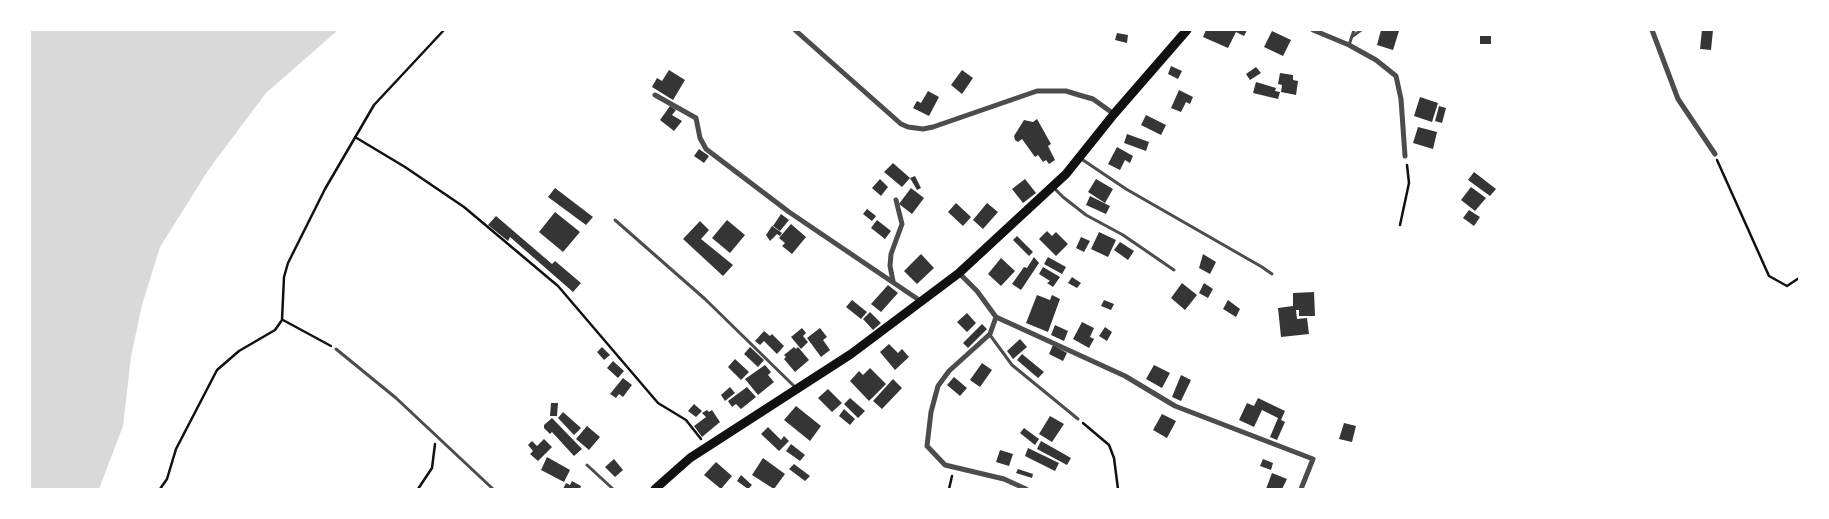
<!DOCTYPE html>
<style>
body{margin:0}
#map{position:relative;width:1829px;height:519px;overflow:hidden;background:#fff;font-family:"Exo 2",sans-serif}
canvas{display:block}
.frame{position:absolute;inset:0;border:31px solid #fff;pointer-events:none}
</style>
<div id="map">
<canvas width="1829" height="519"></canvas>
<div class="frame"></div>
</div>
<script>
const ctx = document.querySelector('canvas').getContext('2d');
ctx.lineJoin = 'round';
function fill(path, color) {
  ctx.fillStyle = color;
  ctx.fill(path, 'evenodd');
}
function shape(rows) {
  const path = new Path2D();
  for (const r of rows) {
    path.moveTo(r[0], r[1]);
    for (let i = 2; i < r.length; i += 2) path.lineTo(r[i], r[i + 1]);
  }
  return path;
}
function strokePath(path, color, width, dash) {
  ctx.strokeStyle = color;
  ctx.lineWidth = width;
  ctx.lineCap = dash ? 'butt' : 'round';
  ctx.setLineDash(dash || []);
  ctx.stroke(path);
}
const water = shape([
 [30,30,338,30,266,93,209,169,160,247,142,305,131,357,123,426,99,489,30,489]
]);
const building = shape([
 [1206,30,1247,30,1244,36,1236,32,1228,48,1203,37],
 [1381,30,1399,31,1393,50,1377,45],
 [1702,30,1713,30,1711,50,1700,49],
 [1272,31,1291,40,1283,56,1264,47],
 [1117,33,1128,35,1127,43,1115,40],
 [1480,36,1491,36,1491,44,1480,44],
 [1171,66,1182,71,1178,79,1168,74],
 [1256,67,1261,73,1250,80,1246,74],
 [669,70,685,80,673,100,652,87,657,78,662,81],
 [962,70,973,78,962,94,951,85],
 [1280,73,1293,75,1293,80,1298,81,1296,95,1281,92,1282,85,1278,84],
 [1256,82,1276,88,1275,91,1280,92,1278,99,1253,93],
 [1179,90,1193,97,1190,104,1186,102,1181,112,1171,108],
 [928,91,939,97,929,116,913,108,917,101,921,103],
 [1420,97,1438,103,1432,122,1414,116],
 [670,106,676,110,672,115,682,121,674,131,660,120],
 [1439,106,1446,108,1442,123,1435,121],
 [1146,115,1166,125,1161,135,1141,125],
 [1037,119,1051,144,1048,146,1055,160,1049,164,1046,160,1043,162,1038,155,1035,157,1022,139,1018,142,1015,140,1014,136,1024,120,1033,122],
 [1418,127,1437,132,1433,149,1413,143],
 [1127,134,1149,142,1146,151,1124,143],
 [1117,147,1133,156,1130,163,1125,160,1120,170,1108,164],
 [699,149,709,156,704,163,694,156],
 [893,163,910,178,902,187,884,172],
 [1474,172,1496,189,1490,196,1468,180],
 [915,176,921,188,917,190,910,178],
 [880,179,888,187,881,196,872,188],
 [1025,179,1036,193,1023,203,1012,189],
 [1096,179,1113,189,1105,203,1088,192],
 [1471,187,1486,198,1475,211,1461,200],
 [555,188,593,217,586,225,548,197],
 [911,188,924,198,912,214,899,204],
 [1090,196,1110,206,1106,214,1086,205],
 [956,203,971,217,963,226,948,212],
 [987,203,998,212,983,229,973,220],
 [867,209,876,216,872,221,863,214],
 [1469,210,1480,217,1474,226,1463,218],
 [555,212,580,232,563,252,539,232],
 [781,214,789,220,780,231,773,226],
 [496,216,552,264,555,261,581,283,573,292,510,237,508,241,488,225],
 [727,220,745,235,730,253,712,238],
 [877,220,891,231,885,239,871,228],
 [700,221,709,230,701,239,733,265,723,276,683,239],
 [791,224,806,237,792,254,782,246,785,243,779,238],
 [772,226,782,233,780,236,777,234,770,241,766,235],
 [1047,231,1052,236,1056,232,1068,244,1056,256,1039,239],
 [1099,232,1116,240,1108,257,1091,249],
 [1017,236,1033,252,1029,256,1013,240],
 [1081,237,1090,241,1084,252,1076,248],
 [1120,242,1134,251,1128,260,1114,250],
 [921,254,934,268,917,284,904,271],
 [1203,254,1216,262,1210,274,1199,268],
 [1034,257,1039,263,1021,290,1012,284,1024,267,1027,268],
 [1048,257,1066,267,1062,274,1044,264],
 [1001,258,1015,271,1001,286,988,274],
 [1043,267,1060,277,1053,287,1047,283,1050,281,1039,274],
 [1072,277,1081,283,1077,288,1068,283],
 [1182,283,1197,295,1185,310,1171,298],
 [1204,283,1213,289,1208,298,1199,293],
 [888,285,898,293,881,312,871,304],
 [1314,292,1315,316,1299,316,1299,310,1296,310,1297,319,1307,318,1309,334,1281,337,1278,308,1293,306,1293,293],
 [1037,295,1050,300,1052,295,1060,299,1048,332,1026,323],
 [852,300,867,312,861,319,846,307],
 [1104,300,1114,304,1111,310,1101,306],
 [1228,300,1240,309,1236,317,1223,309],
 [870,312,881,323,873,330,863,319],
 [967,313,976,323,967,332,957,322],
 [1082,322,1094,328,1090,337,1094,339,1089,348,1073,339],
 [982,324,987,329,968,348,963,343],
 [1055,325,1068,331,1064,341,1051,335],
 [1105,327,1112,332,1107,341,1099,336],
 [802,328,806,333,803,336,808,342,801,349,791,337],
 [820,328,827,337,823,340,830,350,821,357,807,338],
 [764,331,770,336,772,334,784,346,777,354,764,341,760,345,755,341],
 [1020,339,1027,347,1013,359,1007,351],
 [889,344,898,353,902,349,909,357,895,370,880,352],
 [1053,345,1067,353,1063,361,1049,354],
 [602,347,610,355,604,360,597,352],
 [750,347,764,360,758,367,744,354],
 [794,347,796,349,798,347,809,360,795,372,784,359,786,357,784,355],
 [1022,354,1044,372,1038,378,1017,360],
 [735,359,749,372,741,380,728,367],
 [613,361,624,371,618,378,607,368],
 [982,363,992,370,980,387,970,380],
 [765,365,771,372,768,375,774,382,758,395,745,379],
 [1154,365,1170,373,1162,388,1146,379],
 [870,368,886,384,869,401,850,381,859,371,863,375],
 [1181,375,1191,380,1181,401,1172,397],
 [954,377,967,388,960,396,947,385],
 [623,378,632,385,623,397,619,394,616,398,610,394],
 [893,379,902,388,882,409,873,401],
 [730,387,735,393,725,401,721,395],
 [747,387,756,397,741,409,736,404,732,407,728,401],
 [828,389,842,403,832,412,818,398],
 [850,398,865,411,858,418,844,404],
 [1258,398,1285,411,1281,420,1285,422,1277,440,1270,437,1278,418,1262,410,1254,427,1239,420,1247,403,1254,406],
 [551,403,558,403,557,416,550,416],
 [694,404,702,411,696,417,688,411],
 [796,406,821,426,810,441,784,420],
 [844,409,855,419,850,425,839,416],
 [707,410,709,412,712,410,720,422,702,437,694,426,706,417,702,413],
 [563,412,581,428,574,435,558,418],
 [1162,414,1176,421,1167,438,1153,430],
 [1050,416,1064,424,1052,442,1039,434],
 [552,418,582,449,574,456,552,432,550,434,544,428,544,425],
 [1344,423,1356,426,1352,442,1339,439],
 [587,426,600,437,589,450,576,439],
 [768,427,781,440,784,436,789,441,779,451,761,434],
 [1024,428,1039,439,1035,445,1020,433],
 [544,439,552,447,538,461,530,454,533,451,528,445,532,441,537,446],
 [1041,441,1071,458,1067,465,1037,449],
 [791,444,805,455,800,461,786,451],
 [1028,448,1059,463,1055,471,1025,456],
 [1000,450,1013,454,1009,466,996,462],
 [547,457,570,470,564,482,541,470],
 [763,458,785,474,774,489,752,475],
 [614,459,623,470,615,477,605,467],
 [1263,459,1273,463,1271,470,1260,466],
 [716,462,732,476,721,489,704,475],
 [794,464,810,476,805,481,789,469],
 [1018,469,1033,474,1032,478,1016,473],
 [1272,473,1287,479,1282,489,1266,489],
 [741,475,752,485,748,489,737,481],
 [572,481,581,486,580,489,563,489,566,483,570,485]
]);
const path = shape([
 [355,137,405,167,464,207,558,286,658,403,686,420,701,439],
 [1717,160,1769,276,1787,286,1799,278],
 [1400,225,1409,183,1407,165],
 [283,320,331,346],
 [1083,423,1109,445,1114,458,1118,489],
 [160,489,167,479,176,449,217,370,239,351,275,330,282,320,284,277,288,263,325,189,374,105,444,30],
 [418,489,432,468,435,444],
 [949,489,952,476]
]);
const service = shape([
 [1353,36,1361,30],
 [1349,45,1354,30],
 [1080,158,1126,189,1262,267,1272,274],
 [1053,187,1063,197,1086,215,1123,235,1174,270],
 [615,220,705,299,795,387],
 [990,335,1012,365,1078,419],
 [336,349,396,398,493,489],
 [587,465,613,489]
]);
const minor = shape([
 [795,30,901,124,908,127,923,129,933,127,1037,91,1066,91,1079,95,1093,99,1114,114],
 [1313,30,1349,45,1376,60,1396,76,1401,99,1405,156],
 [1652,30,1678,99,1715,154],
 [655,95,696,118,700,138,706,149,789,212,922,302],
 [959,273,977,291,996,317],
 [893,281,890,266,891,254,902,224,896,200],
 [996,317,1125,376,1175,406,1313,459,1301,489],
 [996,317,990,334,949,371,938,386,931,412,927,446,945,465,1004,479,1026,489]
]);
const primary = shape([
 [655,489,690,458,851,354,959,273,1066,174,1114,114,1187,30]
]);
fill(water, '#d9d9d9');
fill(building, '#353535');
strokePath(path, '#111', 2.5);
strokePath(service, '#4c4c4c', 3);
strokePath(minor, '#4c4c4c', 5);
strokePath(primary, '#111', 9);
</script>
